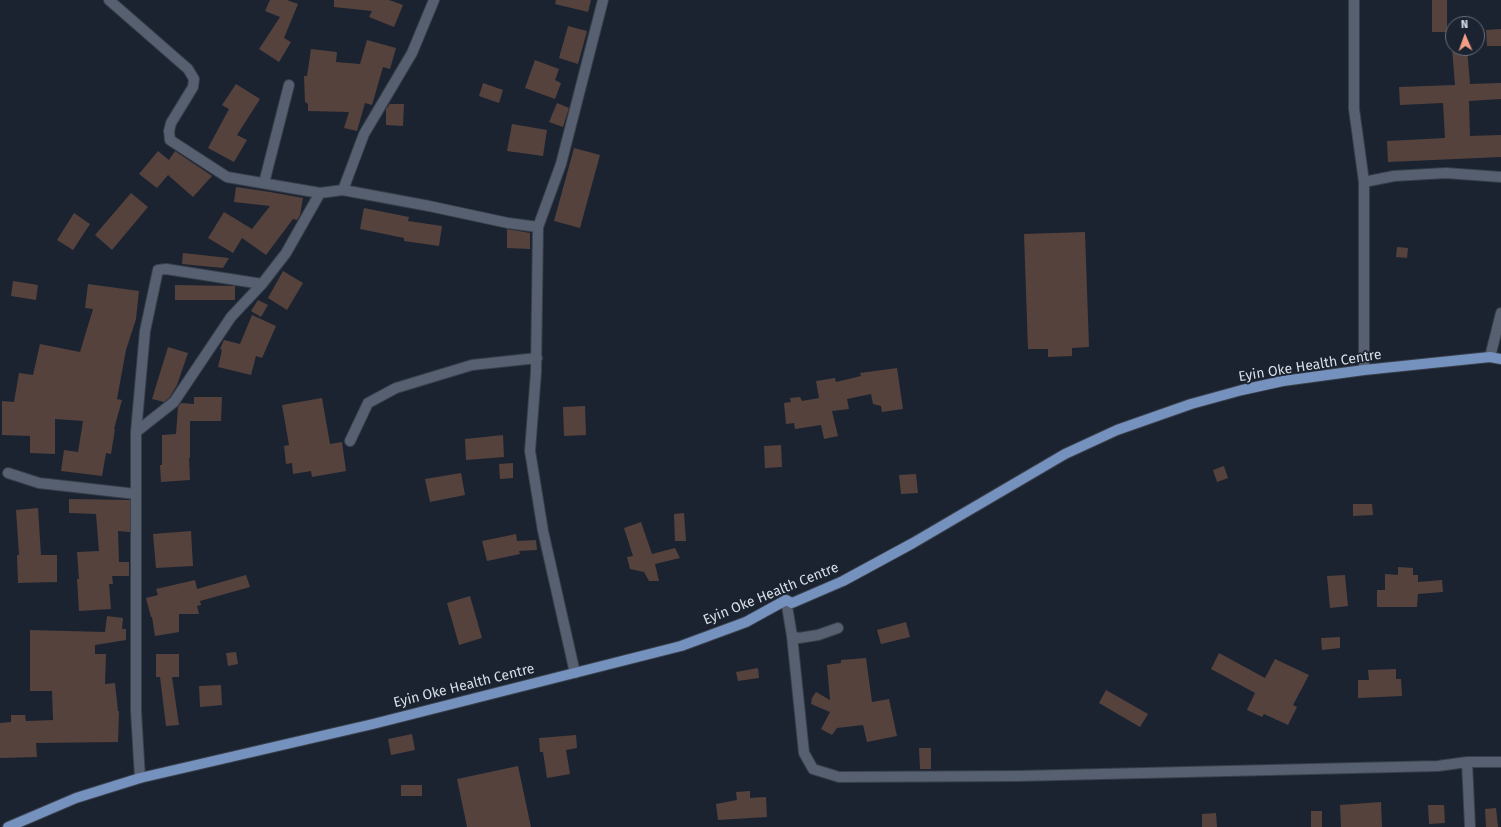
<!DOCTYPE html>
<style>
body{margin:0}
#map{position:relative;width:1501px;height:827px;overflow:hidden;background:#1b2331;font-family:"Fira Sans",sans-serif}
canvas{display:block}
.north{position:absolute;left:1445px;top:16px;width:40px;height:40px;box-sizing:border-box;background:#1b2331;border:1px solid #676e7a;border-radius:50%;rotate:358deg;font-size:11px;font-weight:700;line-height:16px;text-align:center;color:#d9dfe8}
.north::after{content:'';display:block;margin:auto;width:14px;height:18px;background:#f49e87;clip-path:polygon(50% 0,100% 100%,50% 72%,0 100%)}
</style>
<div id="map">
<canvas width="1501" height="827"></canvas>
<div class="north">N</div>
</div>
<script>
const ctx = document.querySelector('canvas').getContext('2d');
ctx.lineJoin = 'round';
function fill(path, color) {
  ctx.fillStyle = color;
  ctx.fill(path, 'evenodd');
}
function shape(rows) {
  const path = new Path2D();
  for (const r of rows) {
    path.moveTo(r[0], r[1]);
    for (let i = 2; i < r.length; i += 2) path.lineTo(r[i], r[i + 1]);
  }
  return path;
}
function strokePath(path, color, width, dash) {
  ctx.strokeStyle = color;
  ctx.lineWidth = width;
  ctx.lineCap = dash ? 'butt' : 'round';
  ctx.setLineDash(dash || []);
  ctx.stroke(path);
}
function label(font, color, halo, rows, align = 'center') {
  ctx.font = font + ' "Fira Sans",sans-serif';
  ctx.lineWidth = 3.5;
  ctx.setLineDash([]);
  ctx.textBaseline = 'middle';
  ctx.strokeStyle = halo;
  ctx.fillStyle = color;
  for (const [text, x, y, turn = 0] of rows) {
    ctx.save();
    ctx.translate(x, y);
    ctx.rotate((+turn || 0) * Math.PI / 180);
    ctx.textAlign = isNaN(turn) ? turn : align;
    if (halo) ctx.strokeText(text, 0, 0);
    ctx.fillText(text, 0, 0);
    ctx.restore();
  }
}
const building = shape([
 [270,0,287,0,298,4,284,38,291,42,279,62,259,49,280,17,265,11],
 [334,0,389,0,403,5,394,27,369,17,372,11,334,7],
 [556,0,591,0,588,12,555,4],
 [1432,0,1447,0,1447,32,1432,32],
 [568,26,587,31,578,64,559,58],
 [1501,29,1501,46,1487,46,1486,30],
 [367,40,396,48,390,69,383,67,372,105,365,103,357,131,344,128,349,112,308,111,308,104,305,102,304,76,307,76,311,49,337,52,336,62,360,64],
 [1452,48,1467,48,1470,84,1501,83,1501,99,1469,101,1470,136,1501,135,1501,157,1388,162,1387,141,1445,138,1443,103,1400,105,1399,87,1455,85],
 [535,60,559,69,555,80,561,83,555,99,525,88],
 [483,83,503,90,499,103,479,96],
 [236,84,260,99,237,135,247,140,234,162,208,148,229,109,222,105],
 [557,103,569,108,563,127,549,122],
 [390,104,404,104,403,126,386,125,386,109],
 [512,124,547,130,543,156,507,151],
 [574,148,600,155,580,228,554,221],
 [158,151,169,160,175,151,212,176,193,197,168,175,157,188,139,174],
 [236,187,270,192,303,198,300,215,297,220,293,219,266,255,242,238,233,253,208,238,224,212,252,229,270,206,234,202],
 [131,193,148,207,112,250,95,235],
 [364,208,409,217,408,221,442,226,439,246,404,241,404,238,360,229],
 [74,213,90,224,73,250,57,240],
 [507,229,530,233,530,249,507,248],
 [1085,232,1089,347,1072,348,1072,356,1048,357,1048,349,1028,349,1024,234],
 [1397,247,1408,248,1407,258,1396,257],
 [183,253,229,258,223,268,182,264],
 [283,271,303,283,287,310,268,298],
 [13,281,38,285,36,300,11,296],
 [88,284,139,291,136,319,126,350,117,399,122,400,114,429,115,429,111,454,106,453,102,476,61,471,64,450,78,452,83,421,55,419,55,454,30,453,30,436,2,435,2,401,14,402,19,373,33,375,40,344,80,352,93,309,85,308],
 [175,285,235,286,235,300,175,300],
 [258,300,268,305,261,317,251,311],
 [252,315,276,326,262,358,256,356,251,375,218,367,222,350,220,349,224,340,240,344],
 [168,347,188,353,177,385,169,398,164,402,152,399],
 [897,368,903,409,882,412,881,406,873,404,871,394,847,399,849,409,832,411,838,436,824,439,821,425,795,429,794,423,786,424,784,403,791,402,790,398,800,397,802,401,819,398,816,381,835,378,836,382,861,376,860,373],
 [194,397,222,397,221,421,190,421,190,458,189,458,190,480,161,482,160,465,162,465,162,435,176,434,178,407,181,403,194,404],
 [322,398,330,444,342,442,346,471,312,477,311,471,293,474,292,463,286,464,284,446,289,445,282,405],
 [585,406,586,435,564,436,563,407],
 [503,435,504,457,466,460,465,439],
 [781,445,782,467,765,468,764,446],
 [513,463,513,478,500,479,499,464],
 [1224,466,1228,478,1217,482,1213,470],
 [461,473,465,495,430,502,425,479],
 [916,474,918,493,901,494,899,475],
 [69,499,130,500,130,532,118,531,119,562,129,562,129,576,112,576,113,584,109,584,111,609,79,611,77,579,79,579,77,552,99,551,96,514,69,513],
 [1353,504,1372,504,1373,515,1353,516],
 [38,508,41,555,57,555,57,582,18,583,17,555,19,555,16,510],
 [684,513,686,541,675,541,674,514],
 [641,522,652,554,675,548,680,558,655,564,659,581,649,581,644,572,630,569,627,557,633,556,624,528],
 [191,531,193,566,156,568,153,534],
 [516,534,517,541,536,540,537,550,519,551,520,554,487,561,482,541],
 [1398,567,1413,568,1413,575,1418,575,1418,582,1442,580,1443,592,1418,594,1417,607,1377,607,1377,590,1385,590,1385,574,1398,575],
 [246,575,250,587,200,601,201,605,197,606,199,614,179,614,179,632,155,636,152,617,151,617,146,598,158,595,156,589,195,580,197,589],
 [1345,575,1348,606,1330,608,1327,576],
 [470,596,482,638,459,645,447,603],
 [107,616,123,618,122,629,126,629,126,640,95,645,95,654,106,654,105,684,115,683,118,711,119,711,118,742,36,743,37,757,0,758,0,723,11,722,11,715,25,715,26,721,53,720,52,691,30,691,30,630,105,632],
 [906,622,910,637,881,644,877,630],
 [1340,637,1340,648,1322,650,1321,638],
 [236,652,238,664,228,666,226,653],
 [1219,653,1265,678,1275,659,1309,675,1293,705,1297,707,1288,725,1264,714,1262,717,1247,710,1255,693,1211,669],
 [156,654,179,654,179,677,172,677,179,725,166,726,160,677,156,677],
 [866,658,872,702,889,699,897,736,867,742,863,725,837,728,832,735,821,729,830,712,811,704,812,698,816,692,830,700,827,665,841,663,841,660],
 [758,668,759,678,738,681,736,672],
 [1396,669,1396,679,1401,679,1402,696,1358,698,1358,680,1369,680,1368,670],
 [221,685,222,705,200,707,199,686],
 [1106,690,1148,714,1140,727,1099,703],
 [412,734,415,750,391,755,388,739],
 [576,735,577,748,566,750,570,774,547,778,543,752,540,752,539,738],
 [919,748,931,748,931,769,920,769],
 [518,766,531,827,467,827,457,779],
 [401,785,422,785,422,796,401,796],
 [750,791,750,798,766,797,767,817,718,820,716,804,737,800,736,792],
 [1381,802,1382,827,1341,827,1340,805],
 [1428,805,1444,805,1445,823,1429,824],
 [1496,808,1498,827,1486,827,1485,809],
 [1311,811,1322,811,1322,827,1311,827],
 [1216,813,1217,827,1202,827,1202,814]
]);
const street = shape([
 [109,0,188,69,194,79,193,87,171,123,169,131,170,140,227,177,320,193,343,190,429,206,508,223,538,227],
 [1354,0,1354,109,1364,182,1364,370],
 [1364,182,1394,176,1446,173,1501,177],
 [264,183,289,85],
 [343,190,364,134,412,53,434,0],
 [1490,357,1501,313],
 [136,432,174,402,231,317,262,284,286,253,320,193],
 [350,441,368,403,396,388,472,365,537,358],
 [8,473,39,483,136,494],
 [786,600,792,636,804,753,813,769,839,777,1018,776,1438,766,1467,762,1501,762],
 [792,636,799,638,818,635,838,628],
 [575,673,543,531,530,451,536,372,538,227,561,164,603,0],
 [1467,762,1470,827],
 [140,778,136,711,136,432,145,331,158,270,166,269,262,284]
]);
const primary = shape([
 [8,827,76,798,140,778,373,724,681,646,746,622,786,600,792,603,843,581,913,543,1065,454,1117,430,1191,404,1242,390,1283,381,1364,370,1490,357,1501,359]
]);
const streetNames = [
 ["Eyin Oke Health Centre",1310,366,-9],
 ["Eyin Oke Health Centre",771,594,-22],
 ["Eyin Oke Health Centre",464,686,-14]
];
fill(building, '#55423d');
strokePath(street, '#383f4a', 12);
strokePath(primary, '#383f4a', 12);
strokePath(street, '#566070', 10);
strokePath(primary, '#7591bd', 10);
label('14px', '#d9dfe8', '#1b2331', streetNames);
</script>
